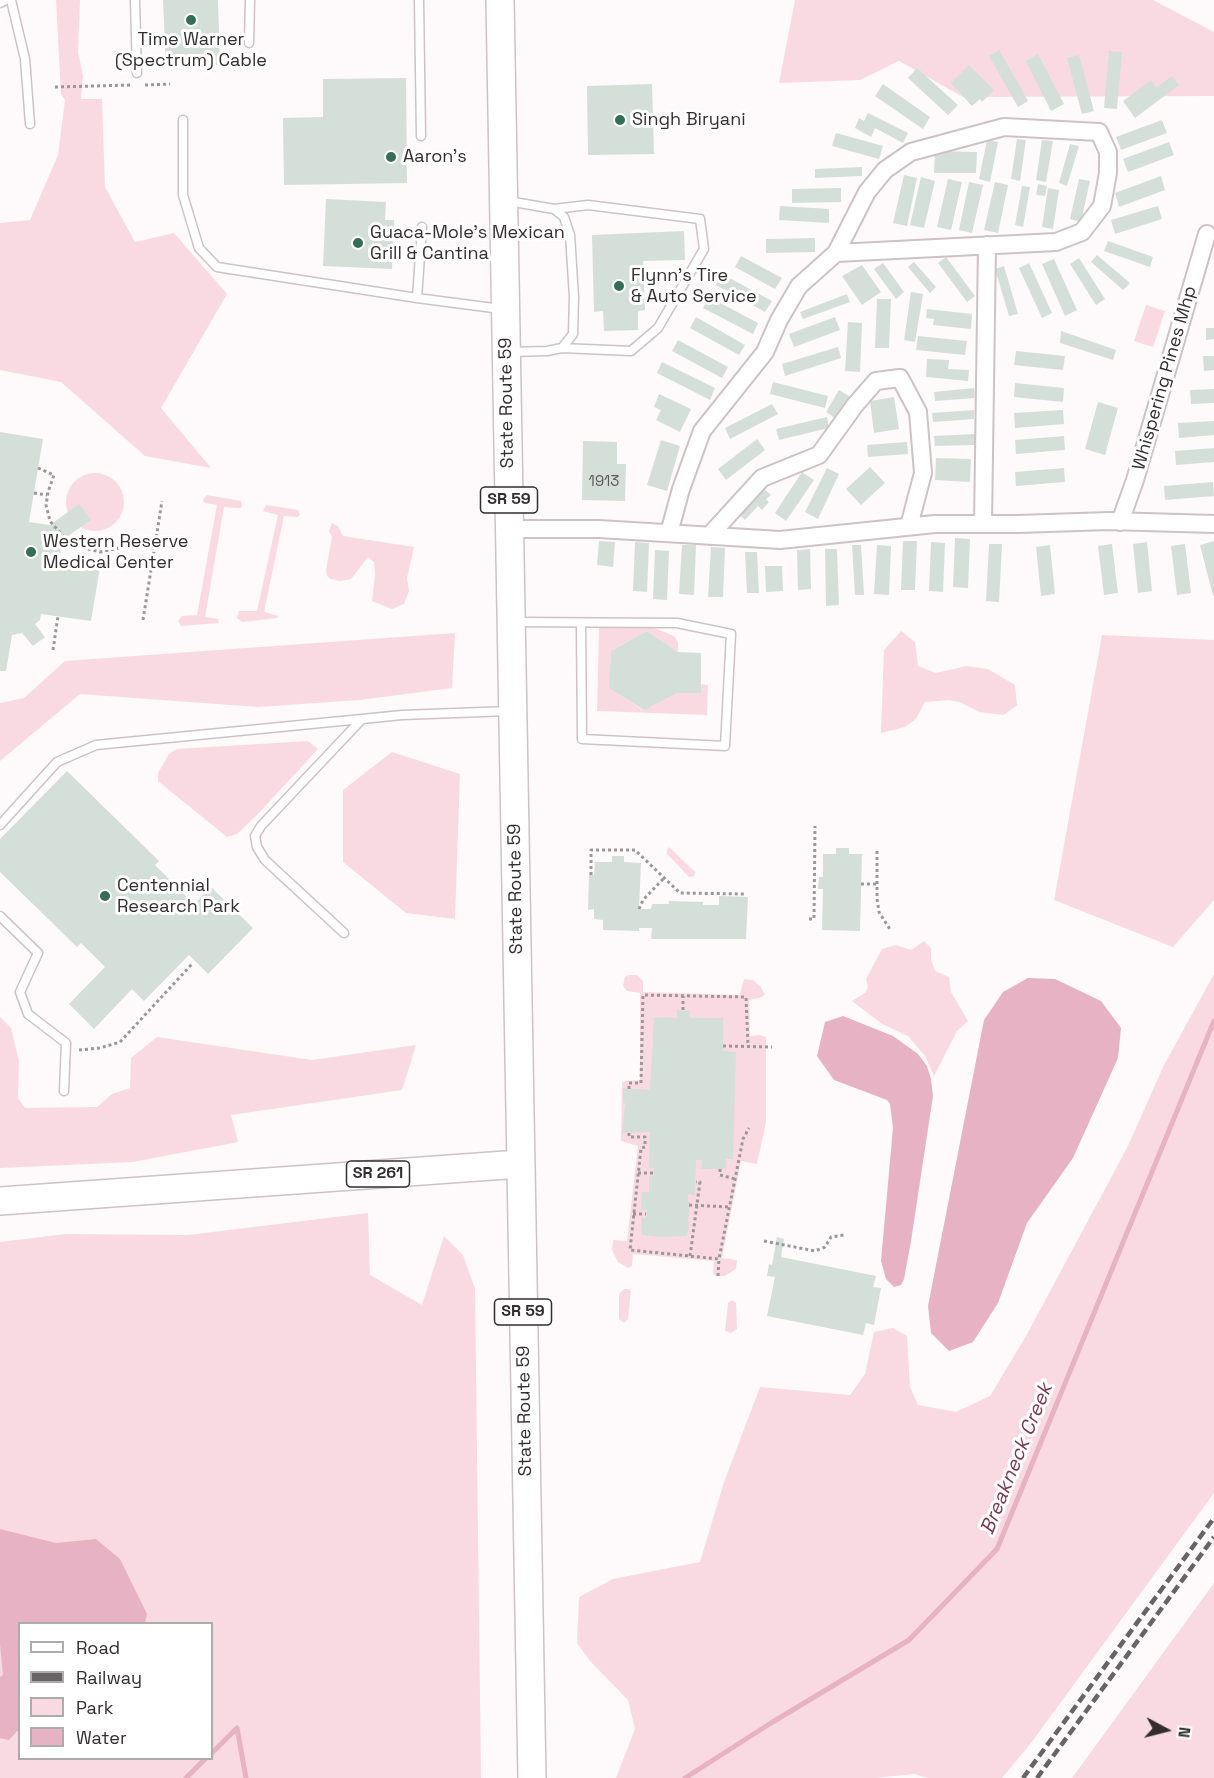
<!DOCTYPE html>
<style>
body{margin:0}
#map{position:relative;width:1214px;height:1778px;overflow:hidden;background:#fef9fb;font-family:"Space Grotesk",sans-serif}
canvas{display:block}
.legend{position:absolute;left:18px;top:1622px;width:195px;height:138px;box-sizing:border-box;background:#fff;border:2px solid #adabab;margin:0;padding:8px 10px;list-style:none;font-size:18px;color:#322d2e}
.legend li{display:flex;align-items:center;gap:12px;height:30px}
.legend b{width:30px;border:2px solid #adabab}
.north{position:absolute;left:1136px;top:1700px;width:60px;height:60px;-webkit-text-stroke:4px #fff;paint-order:stroke;rotate:97deg;font-size:16px;font-weight:700;line-height:24px;text-align:center;color:#322d2e}
.north::after{content:'';display:block;margin:auto;width:21px;height:27px;background:#322d2e;clip-path:polygon(50% 0,100% 100%,50% 72%,0 100%)}
</style>
<div id="map">
<canvas width="1214" height="1778"></canvas>
<ul class="legend">
<li><b style="height:8px;background:#fff"></b>Road</li>
<li><b style="height:8px;background:#686364"></b>Railway</li>
<li><b style="height:16px;background:#f9dae3"></b>Park</li>
<li><b style="height:16px;background:#e7b2c3"></b>Water</li>
</ul>
<div class="north">N</div>
</div>
<script>
const ctx = document.querySelector('canvas').getContext('2d');
ctx.lineJoin = 'round';
function fill(path, color) {
  ctx.fillStyle = color;
  ctx.fill(path, 'evenodd');
}
function shape(rows) {
  const path = new Path2D();
  for (const r of rows) {
    if (r.length === 3) {
      path.moveTo(r[0] + r[2], r[1]);
      path.arc(r[0], r[1], r[2], 0, 2 * Math.PI);
      continue;
    }
    path.moveTo(r[0], r[1]);
    for (let i = 2; i < r.length; i += 2) path.lineTo(r[i], r[i + 1]);
  }
  return path;
}
function strokePath(path, color, width, dash) {
  ctx.strokeStyle = color;
  ctx.lineWidth = width;
  ctx.lineCap = dash ? 'butt' : 'round';
  ctx.setLineDash(dash || []);
  ctx.stroke(path);
}
function label(font, color, halo, rows, align = 'center') {
  ctx.font = font + ' "Space Grotesk",sans-serif';
  ctx.lineWidth = 6;
  ctx.setLineDash([]);
  ctx.textBaseline = 'middle';
  ctx.strokeStyle = halo;
  ctx.fillStyle = color;
  for (const [text, x, y, turn = 0] of rows) {
    ctx.save();
    ctx.translate(x, y);
    ctx.rotate((+turn || 0) * Math.PI / 180);
    ctx.textAlign = isNaN(turn) ? turn : align;
    if (halo) ctx.strokeText(text, 0, 0);
    ctx.fillText(text, 0, 0);
    ctx.restore();
  }
}
const green = shape([
 [56,0,80,0,78,52,83,76,81,99,102,99,105,187,135,242,174,233,227,294,161,408,211,468,145,456,61,382,0,370,0,223,30,220,58,155,65,100,61,94],
 [795,0,1153,0,1214,32,1214,96,963,97,899,61,860,80,779,83],
 [1146,305,1165,311,1153,347,1134,341],
 [95,502,29],
 [207,495,241,501,242,505,241,508,237,508,224,507,205,617,218,619,219,623,181,626,178,621,182,616,197,615,217,505,205,503,203,500],
 [266,505,298,510,300,515,297,517,284,516,264,612,278,616,277,618,242,622,237,618,239,611,257,611,278,515,263,511],
 [332,523,338,526,343,536,414,547,407,578,409,591,404,604,392,609,372,601,375,574,374,562,368,557,351,579,340,581,331,579,327,576,326,570,332,537,329,531],
 [599,628,654,628,674,636,678,642,678,652,647,631,611,651,610,688,643,710,678,693,700,693,701,684,708,685,707,715,597,711],
 [901,631,915,642,918,666,936,673,966,666,988,669,1015,685,1017,705,1004,715,980,712,959,702,949,700,925,702,916,719,905,727,881,733,884,650],
 [455,633,452,688,359,700,258,707,80,694,0,761,0,703,24,698,65,661],
 [1102,635,1214,640,1214,900,1173,947,1054,900],
 [308,741,318,749,257,815,237,834,227,837,158,781,158,773,169,754,177,749],
 [392,752,460,774,455,919,406,913,343,862,343,790],
 [669,847,695,872,694,876,689,877,667,854,667,850],
 [924,941,931,948,931,959,935,971,949,977,951,992,968,1021,957,1031,934,1076,925,1056,908,1036,882,1024,852,1001,866,992,868,986,866,979,882,949,896,945,911,950],
 [1214,974,1214,1493,1031,1743,1002,1778,928,1778,914,1774,874,1778,616,1778,635,1729,628,1700,591,1662,577,1643,579,1597,613,1579,700,1562,724,1482,760,1387,850,1395,865,1374,874,1332,893,1328,907,1336,910,1387,918,1405,956,1412,990,1396,1026,1336,1127,1148,1164,1065],
 [629,975,637,975,643,981,643,992,740,995,744,979,753,980,761,987,765,995,759,998,749,1000,750,1036,760,1035,766,1037,766,1122,757,1164,741,1161,722,1258,737,1260,736,1269,725,1276,715,1276,713,1273,714,1261,633,1254,632,1266,628,1268,618,1262,612,1250,613,1240,627,1241,638,1146,621,1141,622,1083,625,1081,640,1080,640,993,627,991,623,986,625,977],
 [0,1017,11,1028,19,1061,18,1098,25,1108,97,1107,112,1094,130,1088,131,1058,157,1037,312,1060,416,1045,402,1090,231,1115,238,1142,133,1162,0,1168],
 [368,1213,370,1275,422,1305,444,1236,463,1255,475,1289,481,1778,0,1778,0,1242,66,1234,188,1235],
 [20,1624,212,1624,212,1758,20,1758],
 [624,1289,630,1289,631,1291,628,1319,624,1323,619,1319,619,1294],
 [732,1300,736,1303,737,1329,731,1333,725,1331,728,1303],
 [1214,1583,1214,1778,1072,1778]
]);
const water = shape([
 [1028,978,1055,979,1101,1001,1121,1028,1118,1058,1073,1158,1027,1223,998,1303,973,1342,949,1351,931,1333,928,1306,984,1020,1003,992],
 [843,1016,893,1036,918,1054,927,1066,931,1079,933,1096,911,1241,904,1279,901,1285,894,1287,886,1279,881,1261,893,1128,890,1104,887,1100,834,1080,817,1056,825,1022],
 [0,1529,56,1543,96,1539,120,1559,147,1614,145,1623,20,1624,19,1729,9,1740,0,1738,0,1677,3,1675,0,1644]
]);
const stream = shape([
 [212,1753,237,1728,246,1778],
 [186,1778,206,1758],
 [685,1778,771,1723,909,1640,997,1549,1214,1021]
]);
const building = shape([
 [163,0,218,0,220,65,166,67],
 [999,50,1028,101,1018,107,989,56],
 [1109,51,1122,52,1117,109,1104,108],
 [1038,54,1064,104,1051,111,1026,61],
 [1079,55,1094,111,1082,114,1067,58],
 [969,65,994,90,982,102,980,99,972,106,951,83],
 [917,68,958,105,948,115,908,78],
 [1172,76,1179,85,1135,118,1123,101,1151,80,1156,88],
 [406,78,407,183,284,185,283,118,323,117,323,79],
 [652,84,654,154,588,155,587,86],
 [883,84,930,117,923,129,875,96],
 [868,113,908,133,903,143,875,128,871,137,855,128,859,118,864,121],
 [1162,120,1167,133,1121,150,1116,137],
 [836,133,883,146,879,159,832,146],
 [1017,139,1026,140,1020,181,1011,179],
 [987,140,998,142,990,182,979,179],
 [1042,140,1053,141,1046,182,1036,180],
 [1169,142,1174,155,1128,172,1123,159],
 [1070,144,1079,146,1067,186,1059,183],
 [935,151,977,152,976,173,934,173],
 [862,167,862,176,815,178,815,169],
 [904,175,917,178,907,226,893,223],
 [1161,176,1165,190,1119,207,1115,193],
 [921,177,935,181,924,228,910,225],
 [948,179,962,182,951,230,937,227],
 [1079,179,1090,181,1081,222,1070,219],
 [969,182,983,185,972,233,959,230],
 [995,182,1008,185,998,233,984,230],
 [1038,184,1047,186,1045,196,1036,195],
 [1022,186,1030,187,1023,227,1015,225],
 [841,188,841,202,792,203,792,189],
 [1048,188,1059,190,1053,229,1042,227],
 [326,199,386,202,385,220,394,220,392,269,323,266],
 [780,206,829,209,829,223,779,220],
 [1158,206,1162,219,1115,234,1111,220],
 [684,231,685,260,643,261,645,310,638,311,638,330,604,331,603,311,594,312,592,235],
 [815,238,815,252,766,253,766,239],
 [1108,241,1153,257,1150,267,1104,251],
 [1097,255,1130,283,1123,290,1091,262],
 [741,256,782,278,775,289,735,267],
 [946,257,975,296,967,302,938,263],
 [1079,258,1105,299,1096,305,1070,264],
 [1054,259,1077,310,1065,316,1042,264],
 [914,262,936,287,930,293,908,267],
 [883,263,904,292,896,299,874,269],
 [1029,263,1052,313,1042,318,1019,268],
 [862,265,881,292,862,305,842,276],
 [1004,266,1018,314,1009,316,995,269],
 [722,274,772,301,765,312,716,285],
 [911,292,923,294,915,342,904,340],
 [847,294,850,302,803,319,800,312],
 [709,297,758,323,753,334,703,308],
 [877,299,891,299,889,348,875,348],
 [927,309,972,314,971,329,933,325,934,319,926,318],
 [696,317,745,345,739,355,690,328],
 [835,317,840,330,794,347,789,334],
 [848,322,862,323,860,372,845,371],
 [1206,328,1214,328,1214,339,1206,340],
 [1061,331,1116,350,1113,360,1060,343],
 [918,336,967,341,965,355,916,350],
 [678,340,728,367,722,378,672,351],
 [838,347,841,358,785,376,782,364],
 [1016,351,1065,356,1063,370,1014,365],
 [1203,356,1214,356,1214,370,1204,371],
 [927,359,949,360,948,369,969,370,968,381,926,377],
 [662,362,715,388,710,400,657,373],
 [773,382,828,396,825,408,770,394],
 [1015,383,1064,388,1063,402,1014,397],
 [974,388,975,398,935,401,934,392],
 [1214,389,1214,403,1191,404,1190,390],
 [839,390,852,398,838,420,826,412],
 [659,394,691,409,680,432,656,420,661,410,654,407],
 [894,397,899,429,874,433,870,401],
 [1098,402,1118,408,1105,455,1085,449],
 [772,404,778,414,730,439,725,428],
 [974,410,974,419,933,422,932,413],
 [1063,410,1064,424,1015,428,1014,413],
 [827,417,829,428,779,440,776,429],
 [1214,421,1214,435,1179,438,1178,423],
 [0,432,43,439,29,522,50,525,79,504,91,520,61,541,60,561,100,567,91,621,41,614,40,620,35,624,45,637,33,646,22,633,12,635,6,671,0,671],
 [975,434,975,445,935,446,934,436],
 [1064,436,1065,450,1016,454,1015,440],
 [757,439,765,450,726,480,718,469],
 [661,440,680,446,667,491,647,485],
 [583,441,617,442,617,464,626,464,625,501,582,500],
 [907,442,908,454,868,457,867,445],
 [1214,448,1214,462,1176,465,1175,451],
 [936,458,971,459,970,482,935,480],
 [870,467,885,483,861,505,846,489],
 [827,468,839,474,818,519,805,512],
 [1064,468,1065,482,1016,486,1015,472],
 [802,472,814,480,786,521,775,513],
 [1213,482,1214,496,1165,500,1164,486],
 [764,489,771,495,766,499,769,502,762,510,758,506,745,520,739,514],
 [955,538,970,539,968,588,953,587],
 [599,541,615,542,613,567,597,565],
 [903,541,917,541,915,590,901,590],
 [1214,541,1214,596,1213,596,1200,545],
 [635,542,649,543,647,592,633,591],
 [931,542,945,543,943,592,929,591],
 [1147,542,1152,591,1138,593,1133,544],
 [989,544,1002,544,999,602,986,601],
 [1112,544,1118,593,1104,595,1098,546],
 [1185,544,1191,593,1177,595,1171,546],
 [682,545,696,545,694,595,679,594],
 [852,545,861,545,864,595,855,595],
 [877,545,891,546,889,595,874,594],
 [1050,545,1055,594,1041,596,1036,547],
 [711,547,725,548,723,597,708,597],
 [810,549,811,589,798,590,797,550],
 [825,549,837,549,839,605,826,606],
 [655,550,669,551,667,600,653,599],
 [745,552,757,552,759,593,747,593],
 [765,566,782,566,783,591,766,592],
 [647,631,678,652,701,653,701,693,678,693,644,710,609,688,611,651],
 [67,771,159,861,155,865,194,904,211,887,253,928,208,974,189,955,144,1001,132,989,94,1029,69,1004,105,967,81,943,77,947,0,872,0,839],
 [836,848,849,848,849,854,862,854,860,931,822,930,823,889,818,889,819,877,823,877,823,854,836,854],
 [612,856,624,856,624,862,641,863,639,909,651,909,652,904,669,904,669,901,703,902,703,905,719,905,719,896,748,897,746,939,651,939,652,928,639,928,639,931,603,930,603,920,594,919,594,909,588,910,589,875,594,875,595,862,612,862],
 [677,1010,690,1011,690,1018,723,1018,723,1051,736,1052,733,1159,726,1159,726,1169,701,1169,702,1160,696,1160,695,1195,688,1194,688,1202,690,1202,688,1222,690,1222,687,1236,659,1237,642,1235,641,1217,646,1218,647,1210,641,1210,642,1192,649,1192,649,1176,654,1176,654,1168,649,1168,650,1132,622,1133,625,1103,623,1103,623,1088,650,1090,654,1017,677,1018],
 [777,1237,784,1239,781,1257,876,1276,873,1287,881,1288,874,1325,866,1323,863,1335,767,1316,775,1277,767,1276,769,1264,772,1265]
]);
const path = shape([
 [145,85,170,84],
 [55,87,132,85],
 [38,468,54,475,48,492,46,505,50,521,70,544,100,552,119,548,126,544,154,548],
 [34,493,47,495],
 [143,620,162,501],
 [53,650,58,616],
 [877,851,877,899,879,912,891,931],
 [591,875,591,850,635,850,680,893,744,894],
 [861,884,877,884],
 [639,909,643,900,664,878],
 [809,919,814,919,815,826],
 [683,1010,683,996],
 [723,1046,772,1047],
 [79,1050,100,1048,120,1042,192,964],
 [629,1089,629,1083,641,1083,643,995,746,997,748,1046],
 [629,1133,629,1137,645,1137,645,1147,641,1148,630,1250,719,1259,743,1139,749,1128],
 [720,1169,720,1175,735,1179],
 [638,1173,654,1173],
 [689,1205,729,1207],
 [633,1214,646,1214],
 [764,1241,815,1251,825,1247,831,1237,844,1235],
 [690,1256,700,1182,696,1182],
 [718,1276,719,1259]
]);
const lane = shape([
 [11,0,25,59,30,124],
 [135,0,137,73],
 [419,0,421,136],
 [0,3,6,0],
 [249,43,250,0],
 [183,120,183,195,199,248,217,267,417,298,501,309],
 [508,201,554,209,564,217,570,235,574,297,573,334,562,348,547,351,509,352],
 [554,209,588,205,700,219,704,249,658,328,631,351,562,348],
 [417,298,422,227],
 [514,622,677,623,731,634,725,746,582,739,581,624],
 [0,825,57,762,96,745,362,719],
 [0,916,38,953,20,992,28,1014,66,1043,64,1091],
 [344,933,265,860,257,847,255,836,261,826,362,719,402,715,509,711]
]);
const street = shape([
 [1004,127,1099,132,1108,152,1108,173,1102,206,1082,232,1056,242,836,253,867,192,885,170,911,152,1004,127],
 [1120,522,1135,480,1207,234],
 [983,524,987,245],
 [509,529,599,529,780,540,935,524,1018,524,1109,521,1214,524],
 [669,533,681,489,702,431,765,352,779,320,799,286,836,253],
 [710,535,762,478,819,455,855,405,876,381,900,378,918,412,923,473,909,526]
]);
const primary = shape([
 [500,0,532,1778],
 [0,1201,520,1164]
]);
const rail = shape([
 [1023,1778,1214,1518],
 [1037,1778,1214,1537]
]);
const markers = [
 [191,20,6,"#346e57"],
 [620,120,6,"#346e57"],
 [391,157,6,"#346e57"],
 [358,243,6,"#346e57"],
 [619,286,6,"#346e57"],
 [31,552,6,"#346e57"],
 [105,896,6,"#346e57"]
];
const numberNames = [
 ["1913",604,482]
];
const shields = [
 [509,500,57],
 [378,1174,63],
 [523,1312,57]
];
const shieldNames = [
 ["SR 59",509,500],
 ["SR 261",378,1174],
 ["SR 59",523,1312]
];
const poiNames = [
 ["Time Warner",191,40,"center"],
 ["(Spectrum) Cable",191,61,"center"],
 ["Singh Biryani",632,120],
 ["Aaron's",403,157],
 ["Guaca-Mole's Mexican",370,233],
 ["Grill & Cantina",370,254],
 ["Flynn's Tire",631,276],
 ["& Auto Service",631,297],
 ["Western Reserve",43,542],
 ["Medical Center",43,563],
 ["Centennial",117,886],
 ["Research Park",117,907]
];
const streetNames = [
 ["Whispering Pines Mhp",1165,378,-74],
 ["State Route 59",507,403,-91],
 ["State Route 59",516,889,-91],
 ["State Route 59",525,1411,-91]
];
const waterNames = [
 ["Breakneck Creek",1017,1459,-68]
];
fill(green, '#f9dae3');
fill(water, '#e7b2c3');
strokePath(stream, '#e7b2c3', 5);
fill(building, '#d4dfda');
strokePath(lane, '#cec2c6', 11);
strokePath(street, '#cec2c6', 20);
strokePath(primary, '#cec2c6', 30);
strokePath(path, '#9c9799', 3, [3, 3]);
strokePath(lane, '#fff', 8);
strokePath(street, '#fff', 16);
strokePath(primary, '#fff', 27);
strokePath(rail, '#686364', 4.5, [9, 4.5]);
for (const [x, y, r, color] of markers) {
  const dot = new Path2D();
  dot.arc(x, y, r, 0, 2 * Math.PI);
  ctx.fillStyle = color;
  ctx.fill(dot);
  strokePath(dot, '#fff', 2);
}
label('15px', '#5a5a59', null, numberNames);
for (const [x, y, w] of shields) {
  const box = new Path2D();
  box.roundRect(x - w / 2, y - 13, w, 26, 4.5);
  ctx.fillStyle = '#fff';
  ctx.fill(box);
  strokePath(box, '#322d2e', 1.5);
}
label('bold 16px', '#322d2e', null, shieldNames);
label('18px', '#322d2e', '#fff', poiNames, 'left');
label('18px', '#322d2e', '#fff', streetNames);
label('italic 20px', '#7a3952', '#fff', waterNames);
</script>
